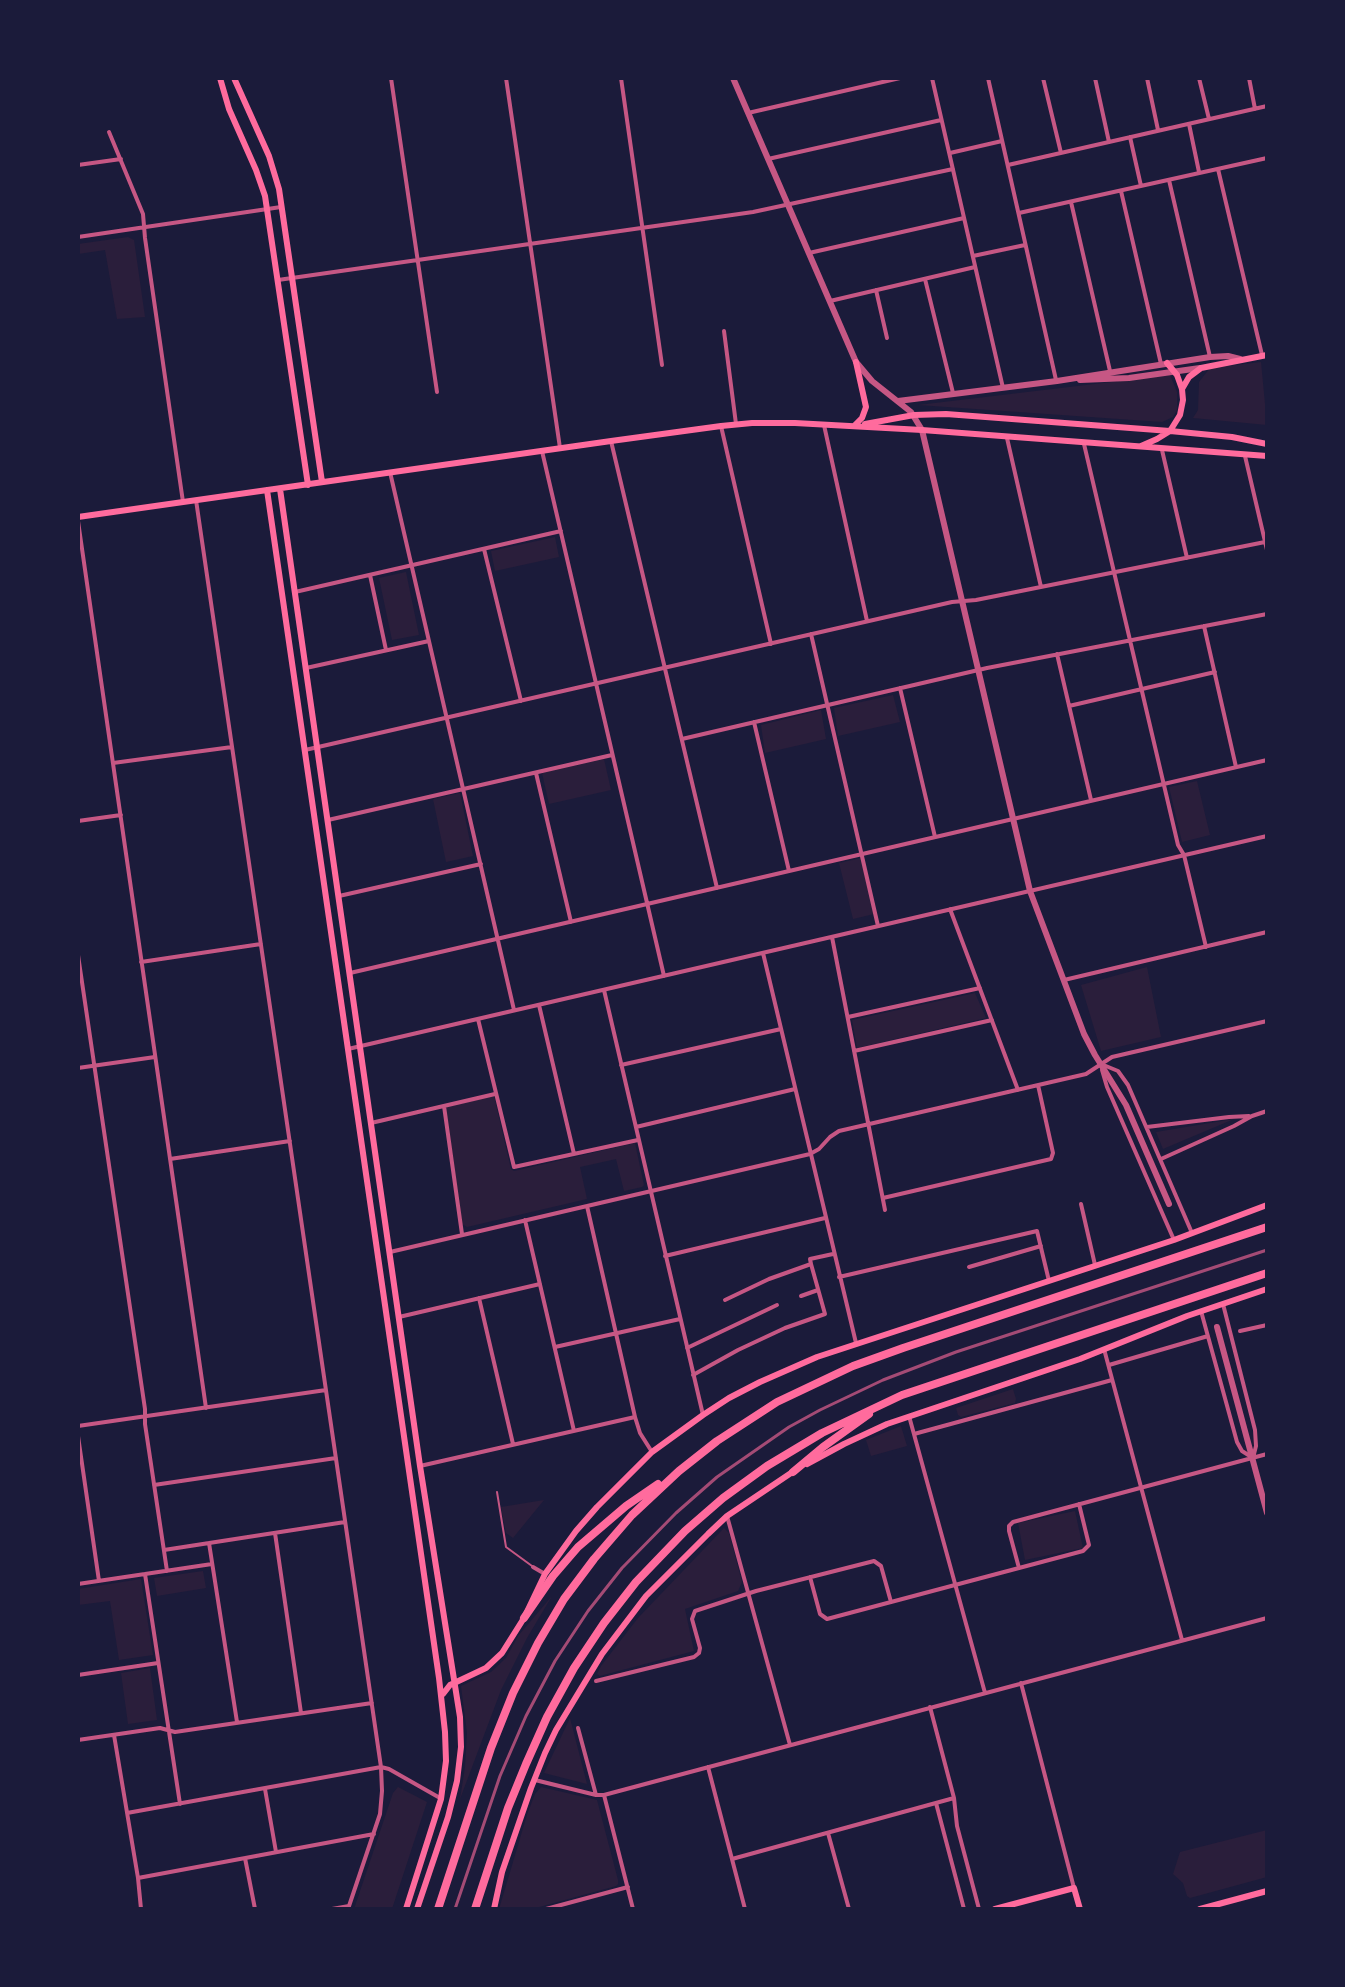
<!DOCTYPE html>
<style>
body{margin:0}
#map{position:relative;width:1345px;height:1987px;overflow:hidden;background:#1b1b3a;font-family:"Roboto Condensed",sans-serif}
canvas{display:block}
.frame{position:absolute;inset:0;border:80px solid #1b1b3a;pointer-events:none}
</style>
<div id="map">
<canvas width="1345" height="1987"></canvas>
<div class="frame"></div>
</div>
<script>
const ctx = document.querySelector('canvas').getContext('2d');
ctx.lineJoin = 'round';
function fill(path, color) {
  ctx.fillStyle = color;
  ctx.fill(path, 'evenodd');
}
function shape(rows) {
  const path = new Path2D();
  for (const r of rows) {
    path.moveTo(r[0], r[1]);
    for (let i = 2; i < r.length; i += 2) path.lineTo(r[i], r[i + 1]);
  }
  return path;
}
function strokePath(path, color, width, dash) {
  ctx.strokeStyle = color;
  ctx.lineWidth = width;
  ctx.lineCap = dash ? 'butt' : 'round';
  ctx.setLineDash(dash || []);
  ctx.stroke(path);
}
const green = shape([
 [128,237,134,240,145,317,117,319,105,250,78,254,78,244],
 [1261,362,1267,425,1193,418,1198,410,1199,382,1210,368],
 [1170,375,1177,392,1177,410,1173,417,1162,422,918,405],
 [555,537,559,557,495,571,491,551],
 [406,572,419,635,392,640,379,578],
 [893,695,900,722,838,736,834,708],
 [821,710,826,739,765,753,761,725],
 [604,759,611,790,549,804,542,773],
 [1197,781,1210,835,1182,842,1169,787],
 [460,793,473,856,446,862,433,799],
 [861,858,874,914,853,919,839,863],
 [1147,967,1161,1037,1101,1051,1081,985],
 [975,993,986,1018,857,1048,852,1020],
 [494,1096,511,1169,514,1171,635,1143,644,1185,642,1187,624,1191,616,1159,580,1167,587,1199,467,1227,462,1224,446,1107],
 [1234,1119,1163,1149,1156,1132],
 [1013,1389,1016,1399,1015,1403,961,1417,958,1415,956,1408],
 [901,1426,907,1446,871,1456,866,1440],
 [544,1500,513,1538,506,1533,501,1507],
 [1075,1511,1083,1548,1025,1560,1018,1523],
 [724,1528,729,1533,742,1582,738,1591,685,1609,694,1651,607,1674,600,1676,597,1674,601,1666,638,1618],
 [203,1571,206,1588,157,1596,154,1578],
 [141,1579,153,1655,119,1660,110,1601,78,1605,78,1589],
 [552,1596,527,1638,501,1690,460,1799,465,1767,467,1733,461,1686,491,1672,506,1658,518,1636],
 [150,1668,157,1720,128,1724,121,1673],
 [570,1718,587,1784,544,1773],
 [398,1787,427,1802,392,1909,354,1909,393,1793],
 [541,1787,597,1800,618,1880,618,1884,616,1886,532,1909,499,1909,527,1815,535,1794],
 [1267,1830,1267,1877,1190,1898,1187,1896,1183,1883,1173,1874,1180,1852]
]);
const service = shape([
 [497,1492,506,1547,532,1566]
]);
const minor = shape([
 [391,78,437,392],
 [506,78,560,448],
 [621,78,662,365],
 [932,78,1003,388],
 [988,78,1056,380],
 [1043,78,1061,153],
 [1095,78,1109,142],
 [1147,78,1158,130],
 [1199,78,1209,119],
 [1249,78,1255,109],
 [748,113,900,78],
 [1189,124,1199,172],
 [109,132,143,214,145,238,183,502],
 [1130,137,1141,186],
 [950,153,1002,141],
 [768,159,941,120],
 [78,165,121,159],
 [1008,165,1267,106],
 [1218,169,1262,355],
 [1169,180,1210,357],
 [1121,191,1161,364],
 [1071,202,1110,371],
 [1019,213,1267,158],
 [78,237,281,207],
 [809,253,964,218],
 [973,256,1025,245],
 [925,279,953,393],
 [278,280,753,212,953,169],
 [876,290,887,338],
 [830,301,975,267],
 [724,331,736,424],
 [824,425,867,621],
 [721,426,771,644],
 [1007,438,1041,587],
 [611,441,717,888],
 [1084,444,1178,845,1184,855,1206,947],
 [1162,450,1187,558],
 [542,451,664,976],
 [1245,456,1267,550],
 [390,472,514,1010],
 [196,500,381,1767,382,1791,380,1814,348,1909],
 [78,521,206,1408],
 [484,549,521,701],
 [370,575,386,650],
 [295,592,561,531],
 [1204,626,1236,767],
 [811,634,878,926],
 [1057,654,1091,800],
 [306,668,429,641],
 [900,688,935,837],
 [1069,706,1215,672],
 [754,722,789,871],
 [682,739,987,668,1267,614],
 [305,750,952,602,976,600,1265,542],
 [113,763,232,747],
 [536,773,571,922],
 [328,820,612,755],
 [78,821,121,815],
 [339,896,481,864],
 [950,909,1018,1090],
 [832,937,885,1210],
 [763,953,856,1343],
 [78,955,145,1409,145,1424,167,1571],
 [141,962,261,944],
 [350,973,1267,760],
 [1064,980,1267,932],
 [604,990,703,1415],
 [539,1005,574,1154],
 [848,1017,980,988],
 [478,1019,514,1167,638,1140],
 [348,1049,1267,836],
 [854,1051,992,1020],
 [1101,1064,1118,1071,1128,1085,1192,1233],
 [621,1065,781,1029],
 [78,1068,155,1057],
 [1102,1070,1107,1087,1174,1240],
 [444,1106,462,1234],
 [371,1123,495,1094],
 [636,1127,795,1089],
 [1147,1127,1229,1117,1249,1116],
 [170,1159,290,1141],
 [1161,1159,1234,1126,1252,1116,1267,1111],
 [883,1198,1051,1159,1053,1153,1038,1085],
 [1081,1204,1095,1265],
 [587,1206,635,1417,640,1433,652,1452],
 [525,1220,574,1431],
 [390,1252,810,1154,819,1149,830,1137,839,1131,1086,1074,1112,1057,1267,1021],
 [665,1256,825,1218],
 [811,1264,810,1259,833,1254],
 [969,1267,1041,1246],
 [839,1277,1037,1231,1049,1281],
 [801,1296,818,1290],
 [479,1298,513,1444],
 [1201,1311,1237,1442,1242,1451,1253,1458,1256,1446,1255,1430,1223,1304],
 [399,1317,540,1284],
 [1240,1331,1267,1325],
 [555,1347,680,1319],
 [687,1348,777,1305],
 [1104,1349,1182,1640],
 [1109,1365,1208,1336],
 [693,1375,738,1350,785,1328,825,1314,811,1264,769,1279,725,1300],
 [909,1416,985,1693],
 [78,1426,326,1390],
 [914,1434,1112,1380],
 [78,1436,99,1581],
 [420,1466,635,1417],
 [154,1485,336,1458],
 [727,1516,790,1745],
 [275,1533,301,1713],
 [209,1543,237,1722],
 [164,1550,345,1522],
 [533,1567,545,1574],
 [1019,1568,1009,1531,1009,1526,1013,1522,1267,1454],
 [145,1574,180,1804],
 [810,1577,820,1614,827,1619,1083,1551,1089,1545,1079,1504],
 [78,1584,212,1564],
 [78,1675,158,1663],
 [596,1681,694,1657,699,1653,700,1648,692,1619,695,1611,756,1591,874,1561,881,1566,891,1602],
 [1021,1683,1074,1888],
 [930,1707,954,1798,957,1826,979,1909],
 [578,1728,596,1795],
 [114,1735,138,1878,141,1909],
 [78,1740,160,1728,175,1732,372,1703],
 [708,1767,745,1909],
 [535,1780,596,1795,604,1795,1267,1618],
 [265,1789,276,1852],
 [604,1795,633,1909],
 [936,1803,964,1909],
 [127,1813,381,1767,389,1769,440,1798],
 [828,1833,849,1909],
 [245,1858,255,1909],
 [732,1859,954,1798],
 [138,1878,374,1834],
 [332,1909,349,1906],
 [546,1909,628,1887]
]);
const tertiary = shape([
 [733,78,856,362,872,381,911,412,922,430,1030,891,1084,1034,1095,1055,1126,1105,1169,1204],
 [1080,380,1129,378,1200,368],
 [898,401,1057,381,1210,357,1228,356,1240,359],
 [1217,1327,1267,1513]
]);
const secondary = shape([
 [220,78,229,109,256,170,265,196,308,485],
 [234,78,269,156,279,189,322,482],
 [1182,389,1189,377,1201,368,1267,355],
 [865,424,914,415,946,414,1170,431,1232,437,1267,444],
 [854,426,862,418,866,407,856,362],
 [1141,446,1157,439,1170,431,1180,415,1183,400,1182,389,1177,375,1167,363],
 [280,489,420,1466,460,1717,461,1747,457,1781,448,1817,417,1909],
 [267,490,439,1678,445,1732,446,1761,441,1799,406,1909],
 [78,517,611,441,721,426,752,423,795,423,922,430,1267,456],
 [807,1464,844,1444,887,1424,1080,1359,1187,1316,1267,1289],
 [443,1694,450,1685,486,1668,502,1653,524,1618,545,1574,576,1531,597,1507,652,1452,703,1415,729,1398,760,1382,817,1357,1174,1240,1267,1205],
 [494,1909,502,1872,531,1788,545,1753,556,1730,602,1654,646,1596,708,1534,727,1516,794,1471],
 [995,1909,1074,1888,1080,1909],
 [1200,1909,1267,1891]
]);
const motorway = shape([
 [793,1472,823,1447,869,1414],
 [524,1618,553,1576,578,1547,626,1506,658,1484],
 [438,1909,491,1748,513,1693,538,1643,564,1599,594,1559,632,1515,679,1471,717,1441,777,1402,853,1366,903,1348,1267,1227],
 [475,1909,508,1808,526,1764,547,1717,574,1668,604,1623,636,1582,685,1531,723,1498,767,1466,822,1433,902,1395,1267,1273]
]);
const rail = shape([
 [455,1909,500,1776,526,1716,555,1661,588,1611,622,1568,676,1513,717,1477,789,1427,820,1410,883,1380,956,1352,1267,1250]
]);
fill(green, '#2a1e3b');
strokePath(service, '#c65784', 2);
strokePath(minor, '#c65784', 4);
strokePath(tertiary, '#c65784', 6);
strokePath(secondary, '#ff6b9d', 6);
strokePath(motorway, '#ff6b9d', 8);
strokePath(rail, '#a44b75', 3);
</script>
